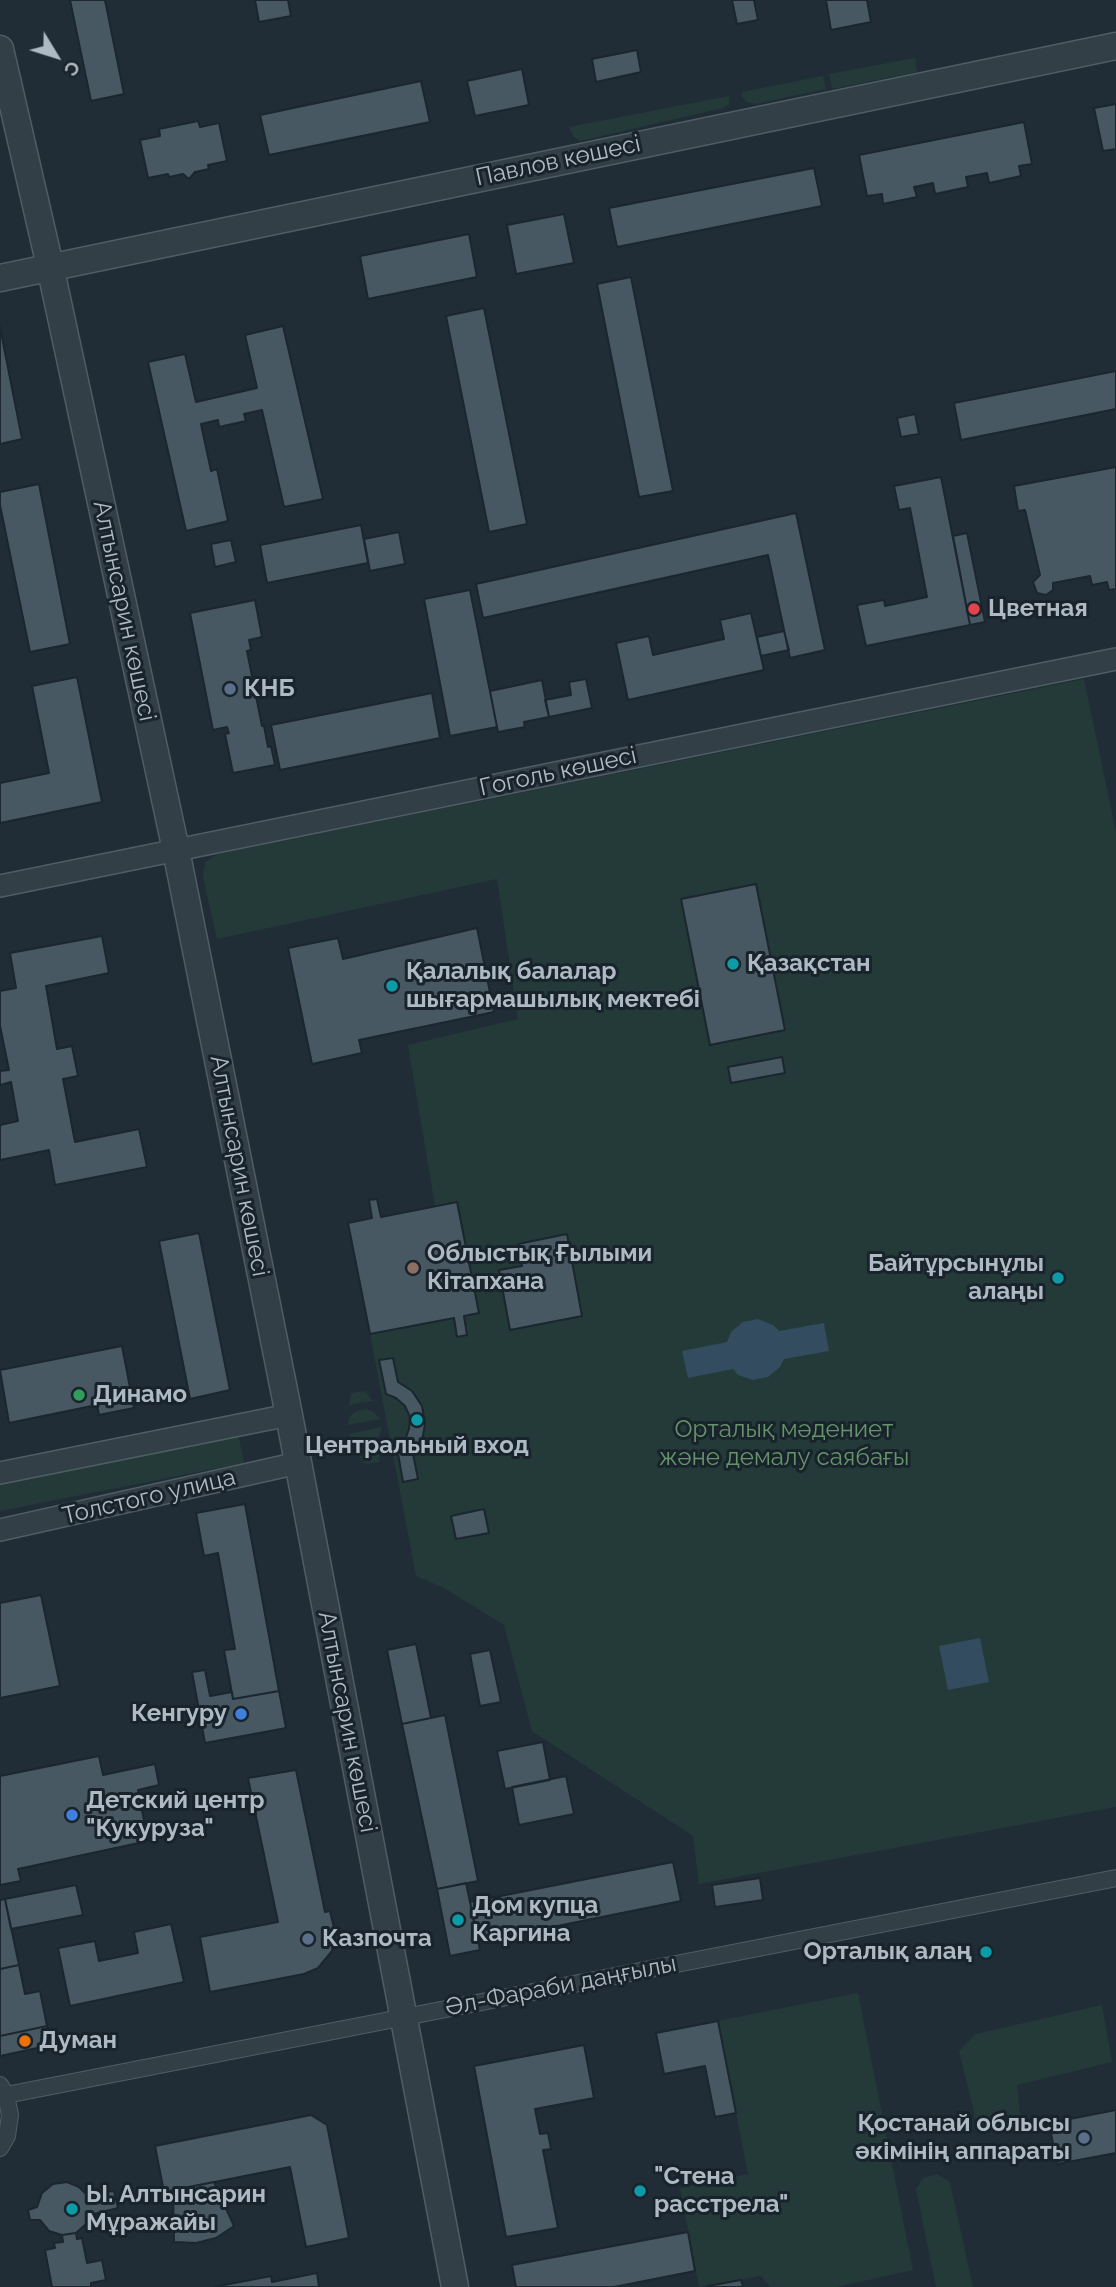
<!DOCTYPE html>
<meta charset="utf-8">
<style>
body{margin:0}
#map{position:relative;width:1116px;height:2287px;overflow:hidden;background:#202d37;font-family:Raleway,sans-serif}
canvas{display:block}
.north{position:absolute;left:21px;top:21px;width:70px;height:70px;-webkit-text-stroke:5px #19232c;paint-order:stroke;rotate:128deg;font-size:19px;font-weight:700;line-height:28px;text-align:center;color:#adbac4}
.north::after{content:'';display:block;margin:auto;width:24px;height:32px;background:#adbac4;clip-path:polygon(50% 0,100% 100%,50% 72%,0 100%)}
</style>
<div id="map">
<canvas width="1116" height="2287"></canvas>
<div class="north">С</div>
</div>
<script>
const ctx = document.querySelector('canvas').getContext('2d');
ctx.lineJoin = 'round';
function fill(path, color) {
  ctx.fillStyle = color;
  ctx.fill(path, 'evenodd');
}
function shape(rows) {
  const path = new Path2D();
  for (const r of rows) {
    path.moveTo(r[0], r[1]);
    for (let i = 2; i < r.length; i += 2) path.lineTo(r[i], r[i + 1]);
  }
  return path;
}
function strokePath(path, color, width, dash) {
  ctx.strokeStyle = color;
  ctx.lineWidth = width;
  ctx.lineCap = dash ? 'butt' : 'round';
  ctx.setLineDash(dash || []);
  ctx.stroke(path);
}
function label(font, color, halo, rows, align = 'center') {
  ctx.font = font + ' Raleway,sans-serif';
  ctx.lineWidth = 6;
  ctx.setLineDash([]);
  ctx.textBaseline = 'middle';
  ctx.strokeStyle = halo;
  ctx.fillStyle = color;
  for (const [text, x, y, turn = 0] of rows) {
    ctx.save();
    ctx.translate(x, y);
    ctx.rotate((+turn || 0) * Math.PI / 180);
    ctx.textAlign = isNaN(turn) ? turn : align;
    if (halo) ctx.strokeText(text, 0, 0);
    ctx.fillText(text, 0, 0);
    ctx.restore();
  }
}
const green = shape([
 [915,58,917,72,832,89,829,74],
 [823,76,826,89,755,104,747,102,742,97,742,92],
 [729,96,729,104,723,108,580,141,573,136,569,127],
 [1084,679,1116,832,1116,1807,699,1884,693,1836,532,1731,504,1625,444,1588,416,1576,370,1334,454,1318,457,1337,467,1335,464,1316,479,1313,458,1202,435,1206,408,1045,518,1019,497,879,217,939,203,877,205,862,218,854],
 [365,1391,373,1401,361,1402,349,1406,351,1393],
 [366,1409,374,1412,380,1419,347,1425,350,1416,357,1411],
 [382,1427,379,1436,372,1442,363,1443,355,1440,349,1434],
 [238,1433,244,1463,0,1511,0,1480],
 [381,1449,379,1462,365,1464,357,1453,370,1453],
 [858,1993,913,2270,837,2287,770,2287,761,2276,699,2287,680,2188,748,2174,718,2021],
 [1102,2005,1112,2062,1017,2085,1021,2123,979,2133,959,2051,976,2034],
 [937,2174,950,2182,973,2287,936,2287,916,2189,923,2178]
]);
const water = shape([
 [758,1319,773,1325,779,1331,824,1323,829,1351,784,1359,780,1367,768,1377,753,1380,738,1375,733,1369,688,1378,682,1351,727,1342,731,1332,743,1322],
 [980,1638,989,1682,948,1690,939,1646]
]);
const building = shape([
 [70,0,105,0,124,94,91,101,70,0],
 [255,0,288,0,291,16,259,22,255,0],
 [732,0,754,0,758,20,737,24,732,0],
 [826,0,867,0,871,22,831,30,826,0],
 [637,50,641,72,596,82,592,59,637,50],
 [522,69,529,105,475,116,467,81,522,69],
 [421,81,430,122,269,155,260,115,421,81],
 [1116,104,1116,149,1103,151,1094,108,1116,104],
 [198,121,200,127,219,123,227,161,208,165,209,169,195,172,189,179,183,174,169,177,168,174,148,178,140,140,160,136,159,129,198,121],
 [1024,122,1032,164,1019,166,1021,176,989,183,987,173,966,177,968,187,935,194,933,183,914,187,917,197,883,204,882,194,867,196,859,155,1024,122],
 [814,168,822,206,617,247,609,208,814,168],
 [564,214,574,263,516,274,507,225,564,214],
 [469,234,477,277,368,299,360,256,469,234],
 [631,277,673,491,639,497,597,284,631,277],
 [484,308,527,524,489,532,446,316,484,308],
 [283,326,323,499,284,507,262,410,244,414,246,421,219,427,218,420,201,424,211,471,217,469,228,521,186,531,148,362,185,354,196,402,257,388,245,335,283,326],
 [0,327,22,439,0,444,0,327],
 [1116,371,1116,409,961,440,954,403,1116,371],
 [915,414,919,434,901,437,897,418,915,414],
 [1116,467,1116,589,1109,590,1107,582,1092,585,1090,576,1053,583,1053,590,1046,595,1037,593,1033,582,1040,575,1025,510,1018,511,1014,486,1116,467],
 [941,477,970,625,866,646,857,605,884,600,885,606,927,597,910,508,899,510,894,486,941,477],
 [39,484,70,644,30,652,0,505,0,492,39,484],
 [796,513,825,650,790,658,768,555,483,618,476,584,796,513],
 [361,525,368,563,267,583,260,545,361,525],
 [399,532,405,564,370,571,364,539,399,532],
 [967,533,985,622,970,625,953,536,967,533],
 [231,540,236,562,215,567,211,544,231,540],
 [470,590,497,727,450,736,424,599,470,590],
 [255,600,262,637,249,640,251,650,247,651,262,726,264,726,268,747,271,746,275,765,233,773,225,734,229,733,227,727,213,730,190,613,255,600],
 [751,613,764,670,628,700,616,643,649,636,653,655,724,639,720,620,751,613],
 [784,631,789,650,761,656,757,637,784,631],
 [77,677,102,802,0,823,0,783,49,773,32,686,77,677],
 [586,679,592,708,549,717,545,700,571,695,569,682,586,679],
 [542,680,549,717,524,722,525,727,498,732,490,691,542,680],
 [432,693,440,738,280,770,271,725,432,693],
 [756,884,785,1030,710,1045,681,899,756,884],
 [477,928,494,1012,359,1040,362,1053,312,1064,288,948,338,938,343,959,477,928],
 [102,936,109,973,46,986,57,1049,72,1046,78,1076,63,1079,75,1142,139,1129,147,1167,55,1185,49,1150,0,1160,0,1125,18,1121,11,1082,0,1085,0,1071,9,1070,0,1026,0,991,16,988,10,953,102,936],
 [782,1057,785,1073,731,1083,728,1067,782,1057],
 [377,1199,381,1217,457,1202,479,1313,464,1316,467,1335,457,1337,454,1318,370,1334,348,1223,372,1218,369,1200,377,1199],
 [199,1233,230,1390,190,1399,159,1241,199,1233],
 [567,1234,582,1316,510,1330,499,1270,522,1266,518,1244,567,1234],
 [122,1346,134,1408,99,1415,97,1405,9,1423,0,1370,122,1346],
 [393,1358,398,1382,412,1391,422,1406,425,1424,422,1441,413,1454,418,1479,403,1482,397,1448,405,1440,409,1429,410,1417,405,1406,396,1398,386,1394,379,1360,393,1358],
 [245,1504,279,1691,233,1699,224,1650,235,1649,218,1553,204,1556,196,1513,245,1504],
 [484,1509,489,1533,456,1539,451,1516,484,1509],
 [41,1595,60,1686,0,1698,0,1603,41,1595],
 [416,1644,431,1718,402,1724,387,1650,416,1644],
 [490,1650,501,1702,480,1706,470,1654,490,1650],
 [205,1670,210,1696,232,1692,233,1699,279,1691,286,1728,205,1743,192,1672,205,1670],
 [445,1715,478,1881,437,1889,402,1724,445,1715],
 [543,1742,550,1780,505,1789,497,1751,543,1742],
 [99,1756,103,1775,155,1764,159,1785,138,1790,148,1841,18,1869,21,1881,0,1885,0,1776,99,1756],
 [296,1770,325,1912,330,1911,335,1932,332,1951,318,1968,304,1974,210,1992,200,1937,278,1922,248,1778,296,1770],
 [566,1776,574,1814,519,1825,512,1787,566,1776],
 [673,1862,681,1901,498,1938,497,1934,477,1937,470,1902,673,1862],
 [760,1878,763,1900,715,1907,712,1885,760,1878],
 [466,1883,480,1950,450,1956,437,1889,466,1883],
 [76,1885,83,1915,11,1929,5,1899,76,1885],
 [5,1899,19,1965,0,1969,0,1900,5,1899],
 [171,1924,184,1982,70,2006,58,1948,95,1941,99,1961,138,1953,134,1932,171,1924],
 [19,1965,25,1994,40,1991,47,2026,0,2036,0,1969,19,1965],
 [718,2021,736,2113,715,2117,705,2066,664,2074,656,2033,718,2021],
 [47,2026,51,2045,0,2056,0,2036,47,2026],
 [584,2045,594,2098,535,2109,540,2134,548,2133,551,2149,543,2150,558,2228,506,2237,474,2066,584,2045],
 [1116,2110,1116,2153,1057,2164,1049,2123,1116,2110],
 [311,2115,327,2125,349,2238,306,2247,290,2167,164,2192,155,2146,311,2115],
 [67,2182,79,2187,86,2194,114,2191,118,2208,90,2215,86,2224,76,2233,62,2235,49,2231,40,2220,30,2220,28,2210,37,2207,42,2193,53,2184,67,2182],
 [214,2182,234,2226,216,2238,196,2243,174,2242,173,2190,214,2182],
 [688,2232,695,2271,614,2287,516,2287,512,2265,688,2232],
 [76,2233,77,2239,82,2238,87,2263,102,2260,106,2280,91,2283,91,2287,52,2287,45,2250,55,2248,54,2243,63,2242,62,2235,76,2233],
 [317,2273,319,2287,214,2287,271,2276,272,2282,317,2273],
 [741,2280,743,2287,708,2287,708,2286,741,2280]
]);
const pedestrian = shape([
 [0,2085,6,2095,10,2115,7,2136,0,2148],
 [6,2095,1116,1878]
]);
const minor = shape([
 [0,886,1116,659],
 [0,1473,289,1415],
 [0,1530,298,1463]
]);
const tertiary = shape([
 [0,49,50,266,176,850,289,1415,455,2287],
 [0,278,1116,46]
]);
const markers = [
 [974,609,7,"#e0444e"],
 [230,689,7,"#5c6f8a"],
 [733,964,7,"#0f9aa8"],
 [392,986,7,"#0f9aa8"],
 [413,1268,7,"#8d6e63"],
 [1058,1278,7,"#0f9aa8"],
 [79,1395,7,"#2e9e5b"],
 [417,1420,7,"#0f9aa8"],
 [241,1714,7,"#3f7fe0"],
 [72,1815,7,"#3f7fe0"],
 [458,1920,7,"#0f9aa8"],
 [308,1939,7,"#5c6f8a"],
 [986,1952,7,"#0f9aa8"],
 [25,2041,7,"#e8710a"],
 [1084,2138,7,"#5c6f8a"],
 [640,2191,7,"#0f9aa8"],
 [72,2209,7,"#0f9aa8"]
];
const streetNames = [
 ["Павлов көшесі",558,161,-12],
 ["Алтынсарин көшесі",124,611,78],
 ["Гоголь көшесі",558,772,-12],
 ["Алтынсарин көшесі",239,1166,79],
 ["Толстого улица",149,1497,-13],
 ["Алтынсарин көшесі",347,1722,79],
 ["Әл-Фараби даңғылы",561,1986,-11]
];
const poiNames = [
 ["Цветная",988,609],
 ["КНБ",244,689],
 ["Қазақстан",747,964],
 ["Қалалық балалар",406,972],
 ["шығармашылық мектебі",406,1000],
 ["Облыстық Ғылыми",427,1254],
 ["Кітапхана",427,1282],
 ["Байтұрсынұлы",1044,1264,"right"],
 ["алаңы",1044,1292,"right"],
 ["Динамо",93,1395],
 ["Центральный вход",417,1446,"center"],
 ["Кенгуру",227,1714,"right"],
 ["Детский центр",86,1801],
 ["\"Кукуруза\"",86,1829],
 ["Дом купца",472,1906],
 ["Каргина",472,1934],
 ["Казпочта",322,1939],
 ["Орталық алаң",972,1952,"right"],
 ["Думан",39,2041],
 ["Қостанай облысы",1070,2124,"right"],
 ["әкімінің аппараты",1070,2152,"right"],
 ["\"Стена",654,2177],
 ["расстрела\"",654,2205],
 ["Ы. Алтынсарин",86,2195],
 ["Мұражайы",86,2223]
];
const parkNames = [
 ["Орталық мәдениет",784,1430],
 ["және демалу саябағы",784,1458]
];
fill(green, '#233a38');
fill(water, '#334c5f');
fill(building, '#485863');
strokePath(building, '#1b262e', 2);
strokePath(pedestrian, '#515d65', 18);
strokePath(minor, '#515d65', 24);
strokePath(tertiary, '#515d65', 29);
strokePath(pedestrian, '#333f47', 16);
strokePath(minor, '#333f47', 21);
strokePath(tertiary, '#333f47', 26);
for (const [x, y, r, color] of markers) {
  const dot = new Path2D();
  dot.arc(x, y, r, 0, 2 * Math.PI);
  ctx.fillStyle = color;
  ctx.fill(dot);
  strokePath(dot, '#19232c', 2.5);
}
label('24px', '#adbac4', '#19232c', streetNames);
label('bold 24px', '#adbac4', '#19232c', poiNames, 'left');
label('24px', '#659469', '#19232c', parkNames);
</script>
